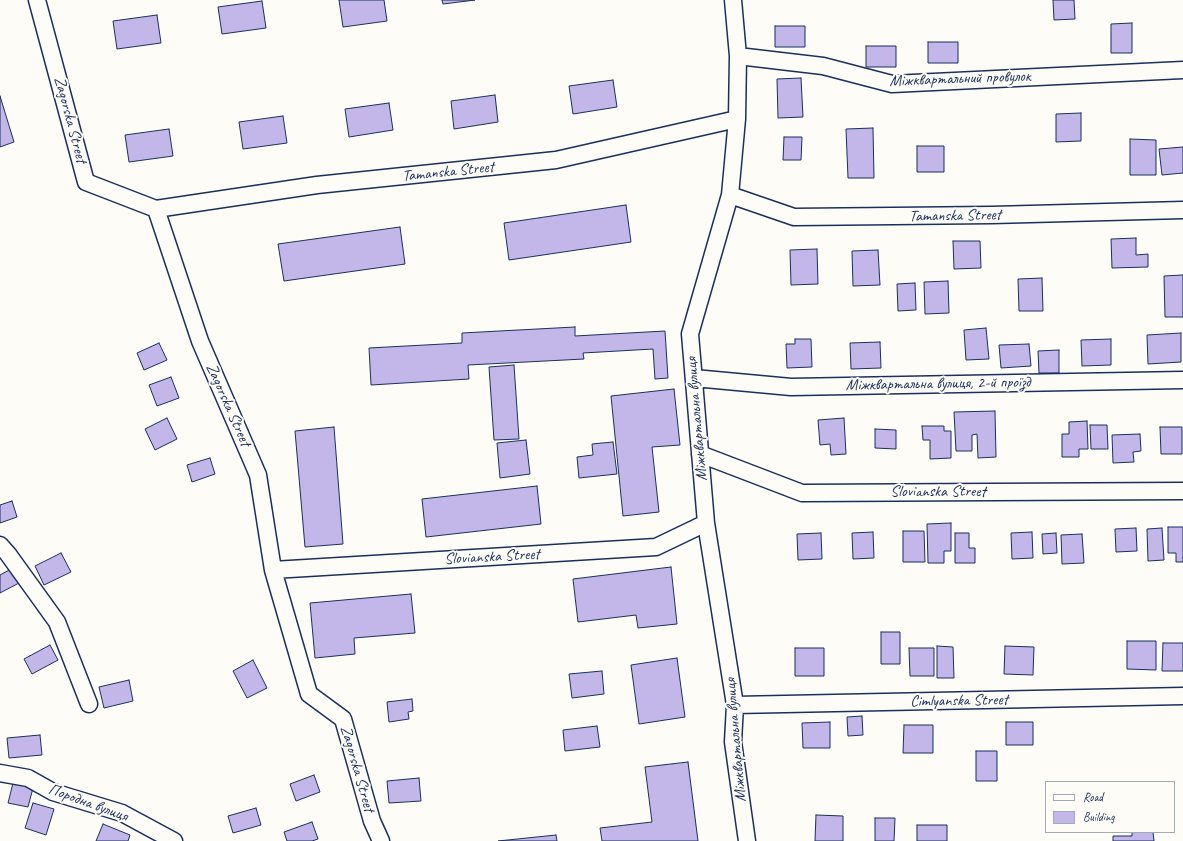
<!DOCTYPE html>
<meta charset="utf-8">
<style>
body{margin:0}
#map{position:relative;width:1183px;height:841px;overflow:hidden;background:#fdfcf7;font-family:Caveat,sans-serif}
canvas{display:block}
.legend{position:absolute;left:1045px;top:781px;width:130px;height:52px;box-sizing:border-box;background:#fdfcf7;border:1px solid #a3aaba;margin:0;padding:5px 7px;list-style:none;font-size:12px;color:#1b2f5e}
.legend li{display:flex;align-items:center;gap:8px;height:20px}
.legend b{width:20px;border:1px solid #a3aaba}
</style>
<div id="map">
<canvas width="1183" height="841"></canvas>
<ul class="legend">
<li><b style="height:5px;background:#fdfcf7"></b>Road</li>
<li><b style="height:11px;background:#c3b7e9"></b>Building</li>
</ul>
</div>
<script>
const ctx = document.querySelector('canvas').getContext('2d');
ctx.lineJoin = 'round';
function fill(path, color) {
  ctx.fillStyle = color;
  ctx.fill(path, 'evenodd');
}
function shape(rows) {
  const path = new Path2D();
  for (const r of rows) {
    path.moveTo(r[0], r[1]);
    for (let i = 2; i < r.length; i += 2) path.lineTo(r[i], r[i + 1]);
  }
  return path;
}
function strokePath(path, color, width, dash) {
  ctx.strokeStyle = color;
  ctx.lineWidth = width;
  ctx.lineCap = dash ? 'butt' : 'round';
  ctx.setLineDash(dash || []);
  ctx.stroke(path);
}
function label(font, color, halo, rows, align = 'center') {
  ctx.font = font + ' Caveat,sans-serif';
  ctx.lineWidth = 4;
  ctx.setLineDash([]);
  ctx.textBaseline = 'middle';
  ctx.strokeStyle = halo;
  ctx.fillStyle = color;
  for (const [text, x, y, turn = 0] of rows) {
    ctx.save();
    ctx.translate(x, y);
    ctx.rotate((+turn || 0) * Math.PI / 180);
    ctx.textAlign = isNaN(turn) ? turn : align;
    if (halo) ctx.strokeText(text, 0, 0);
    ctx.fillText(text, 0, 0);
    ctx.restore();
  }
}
const building = shape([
 [339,0,384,0,387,21,343,27,339,0],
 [442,0,475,0,443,4,442,0],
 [1053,0,1074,0,1075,19,1054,20,1053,0],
 [262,1,266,28,222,34,218,7,262,1],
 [157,15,161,43,117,49,113,21,157,15],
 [1132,23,1132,53,1111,53,1111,24,1132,23],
 [775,26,805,26,805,47,775,47,775,26],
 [928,42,958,42,958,63,928,63,928,42],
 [866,46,896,46,896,67,866,67,866,46],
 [801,78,803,117,778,118,777,79,801,78],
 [613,80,617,107,573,114,569,86,613,80],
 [495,95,498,122,454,129,451,101,495,95],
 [0,96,14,142,0,147,0,96],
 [389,103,393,130,349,137,345,109,389,103],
 [1081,113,1081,141,1056,142,1056,114,1081,113],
 [283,116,287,143,243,149,239,122,283,116],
 [873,128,874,178,848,178,846,129,873,128],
 [169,129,173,156,129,162,125,135,169,129],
 [784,137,802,137,801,160,783,160,784,137],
 [1130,139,1156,140,1156,175,1130,175,1130,139],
 [917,146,944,146,944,172,917,172,917,146],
 [1183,147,1183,173,1162,175,1159,149,1183,147],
 [626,205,631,242,509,260,504,223,626,205],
 [400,227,405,264,284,281,278,244,400,227],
 [1136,238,1136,255,1148,254,1148,267,1112,268,1111,239,1136,238],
 [953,241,980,241,981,268,954,269,953,241],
 [817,249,818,284,791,285,790,250,817,249],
 [878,250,880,285,853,286,852,251,878,250],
 [1183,275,1183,317,1165,317,1164,276,1183,275],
 [1042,278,1043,311,1019,311,1018,279,1042,278],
 [948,281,949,313,925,314,924,282,948,281],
 [915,283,916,310,898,311,897,284,915,283],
 [575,327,575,336,665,331,668,378,655,379,653,349,583,353,584,359,468,365,469,379,371,385,369,348,462,343,462,333,575,327],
 [986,328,989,359,966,360,964,330,986,328],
 [1181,333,1181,362,1148,364,1147,335,1181,333],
 [795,339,811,339,812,367,787,368,786,344,795,344,795,339],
 [1111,339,1111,365,1082,366,1081,340,1111,339],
 [880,342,881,368,851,369,850,343,880,342],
 [159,343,167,360,144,370,137,353,159,343],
 [1029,344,1031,366,1001,368,999,345,1029,344],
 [1059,350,1059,373,1039,373,1038,351,1059,350],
 [514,365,519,439,494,440,489,367,514,365],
 [171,377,179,398,157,406,149,385,171,377],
 [674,389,680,445,652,447,659,512,623,516,611,396,674,389],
 [995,411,996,457,978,458,977,434,972,435,972,451,956,451,954,412,995,411],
 [167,418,177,439,155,450,145,429,167,418],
 [844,418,846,454,831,455,830,444,820,445,818,420,844,418],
 [1087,421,1088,449,1079,449,1079,457,1062,457,1062,434,1069,434,1069,422,1087,421],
 [1090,425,1107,425,1108,449,1091,449,1090,425],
 [922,426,944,426,944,431,951,431,951,458,930,459,930,440,923,440,922,426],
 [334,427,343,544,305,547,295,431,334,427],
 [1160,427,1182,427,1182,454,1161,454,1160,427],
 [875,429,896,430,896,449,875,448,875,429],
 [1140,434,1141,451,1133,452,1134,462,1113,463,1112,435,1140,434],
 [526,440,530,474,500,478,497,443,526,440],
 [613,442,617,474,579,478,577,457,593,455,592,444,613,442],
 [210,458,215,474,192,482,187,465,210,458],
 [537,486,541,524,426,537,422,499,537,486],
 [12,501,17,517,0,523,0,505,12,501],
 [951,523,951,551,944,551,944,563,928,563,927,524,951,523],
 [1168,527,1183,527,1183,562,1176,562,1176,553,1168,553,1168,527],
 [1136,528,1137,551,1116,552,1115,529,1136,528],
 [1162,528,1164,560,1148,561,1147,529,1162,528],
 [903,531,924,531,925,562,903,562,903,531],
 [873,532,874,558,853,559,852,533,873,532],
 [1032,532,1033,558,1012,559,1011,533,1032,532],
 [821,533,822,559,798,560,797,534,821,533],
 [955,533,969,533,969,548,975,548,975,563,955,563,955,533],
 [1056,533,1057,553,1043,554,1042,534,1056,533],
 [1082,534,1084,563,1062,564,1061,535,1082,534],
 [61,553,71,572,44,585,35,566,61,553],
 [671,567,677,624,638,628,636,615,578,622,573,579,671,567],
 [11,569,19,583,0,593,0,575,11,569],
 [411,594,415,633,354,638,355,654,315,658,310,603,411,594],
 [881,632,900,632,900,664,881,664,881,632],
 [1127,641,1156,641,1156,670,1127,669,1127,641],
 [1163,643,1183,643,1183,671,1162,671,1163,643],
 [50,645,58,660,32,674,24,659,50,645],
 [937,646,953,647,954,678,937,678,937,646],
 [1005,646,1034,647,1033,675,1004,674,1005,646],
 [795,648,824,648,824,676,795,676,795,648],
 [909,648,934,648,934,676,910,676,909,648],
 [677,658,685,717,639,724,631,665,677,658],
 [253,660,267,688,247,698,233,671,253,660],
 [602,671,604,694,572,698,569,674,602,671],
 [129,680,133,701,104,708,99,687,129,680],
 [412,699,413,711,408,712,409,719,389,722,387,702,412,699],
 [862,716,863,735,848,736,847,717,862,716],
 [830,722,830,748,803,748,802,723,830,722],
 [1006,722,1033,722,1033,745,1006,745,1006,722],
 [904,725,933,725,933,753,903,753,904,725],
 [597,726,600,747,565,751,563,730,597,726],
 [40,735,42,755,9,758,7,738,40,735],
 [976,751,997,751,997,781,976,781,976,751],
 [688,762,698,841,602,841,600,828,652,822,645,767,688,762],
 [314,775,320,792,296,801,290,784,314,775],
 [419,778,421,801,389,803,387,781,419,778],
 [13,783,33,788,28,807,8,803,13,783],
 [33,803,54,809,46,835,25,828,33,803],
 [256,808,261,825,233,833,228,816,256,808],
 [816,815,843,816,843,841,815,841,816,815],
 [875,818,895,818,894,841,875,841,875,818],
 [312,822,318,839,312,841,287,841,284,832,312,822],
 [103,824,130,835,128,841,96,841,103,824],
 [917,825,947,825,947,841,917,841,917,825],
 [1132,832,1153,832,1154,841,1113,841,1113,836,1132,836,1132,832],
 [556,835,557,841,498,841,556,835]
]);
const street = shape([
 [37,0,86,182,156,209,200,341,258,475,273,570,309,694,343,719,372,821,381,841],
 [733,0,738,56,737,119,730,195,690,334,706,523,735,705,733,742,747,841],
 [738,56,823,66,892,84,1183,70],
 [730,195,794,217,992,215,1183,210],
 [156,209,317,185,556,160,737,119],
 [694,378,791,387,1183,380],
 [700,454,802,493,1183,491],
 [0,545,8,554,57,622,89,704],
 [273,570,656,547,706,523],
 [735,705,1183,696],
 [0,773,28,778,53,792,122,813,174,841]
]);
const streetNames = [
 ["Міжквартальний провулок",960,79,-2],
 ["Zagorska Street",70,120,75],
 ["Tamanska Street",448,172,-6],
 ["Tamanska Street",955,216,-1],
 ["Міжквартальна вулиця, 2-й проїзд",938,384,-1],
 ["Zagorska Street",228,405,66],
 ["Міжквартальна вулиця",697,419,-95],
 ["Slovianska Street",938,492],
 ["Slovianska Street",492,557,-3],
 ["Cimlyanska Street",959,701,-1],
 ["Міжквартальна вулиця",736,740,-95],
 ["Zagorska Street",357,769,74],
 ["Породна вулиця",88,803,20]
];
fill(building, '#c3b7e9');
strokePath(building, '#1b2f5e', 1);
strokePath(street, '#1b2f5e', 19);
strokePath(street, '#fdfcf7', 16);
label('16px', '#1b2f5e', '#fdfcf7', streetNames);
</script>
